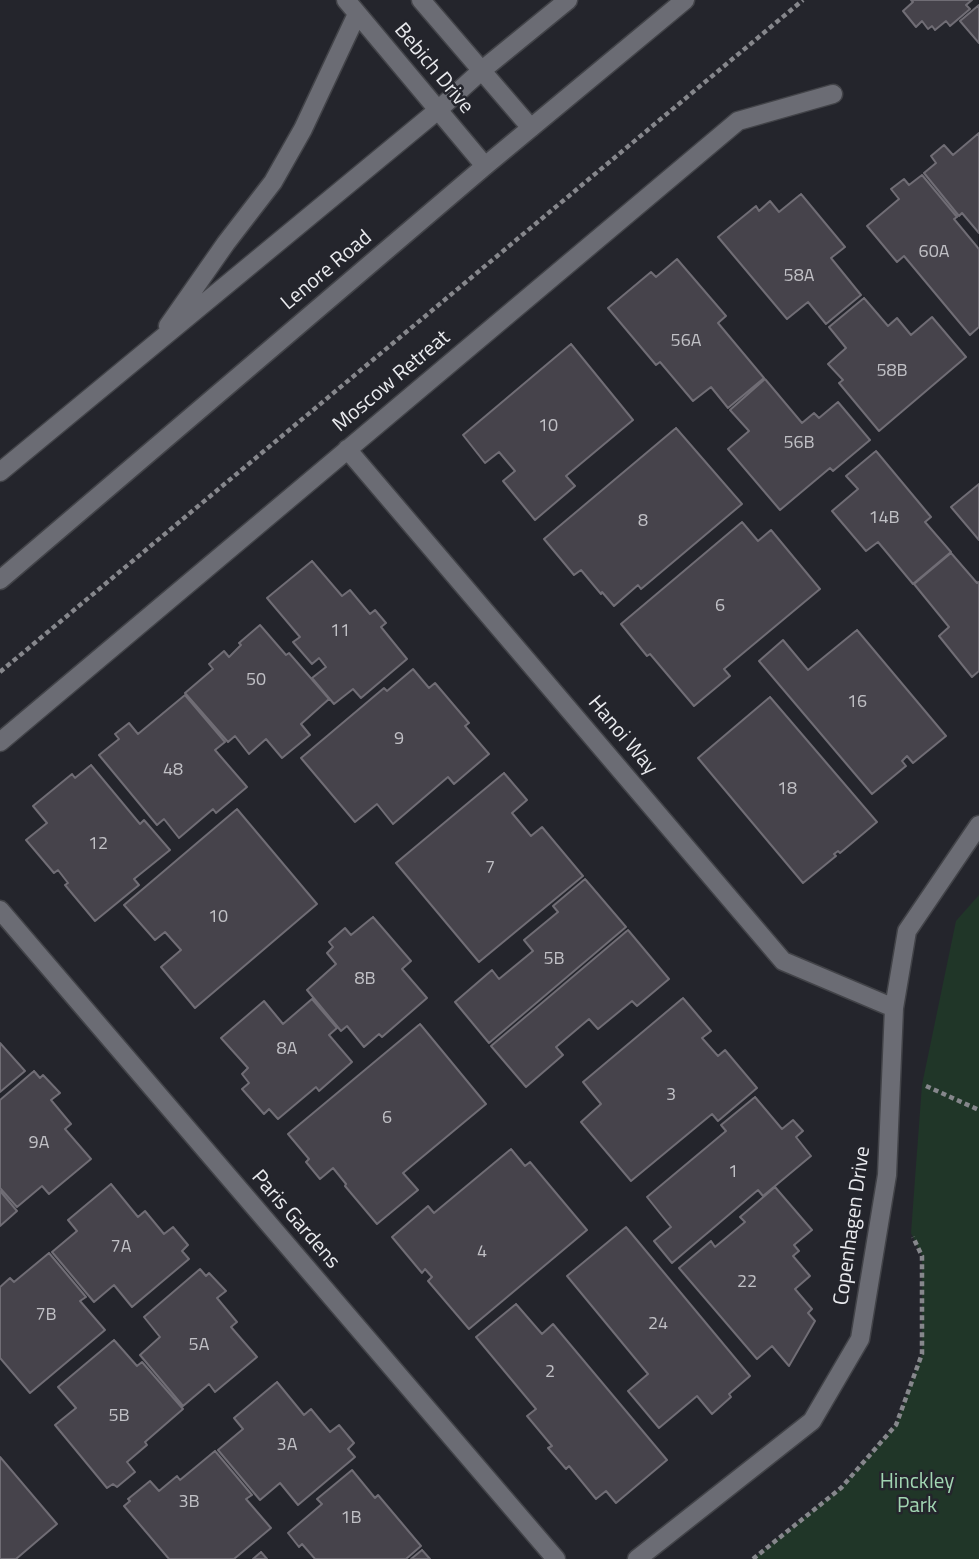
<!DOCTYPE html>
<style>
body{margin:0}
canvas{display:block;background:#24252c}
</style>
<canvas width="979" height="1559"></canvas>
<script>
const ctx = document.querySelector('canvas').getContext('2d');
ctx.lineJoin = 'round';
function fill(path, color) {
  ctx.fillStyle = color;
  ctx.fill(path, 'evenodd');
}
function shape(rows) {
  const path = new Path2D();
  for (const r of rows) {
    path.moveTo(r[0], r[1]);
    for (let i = 2; i < r.length; i += 2) path.lineTo(r[i], r[i + 1]);
  }
  return path;
}
function strokePath(path, color, width, dash) {
  ctx.strokeStyle = color;
  ctx.lineWidth = width;
  ctx.lineCap = dash ? 'butt' : 'round';
  ctx.setLineDash(dash || []);
  ctx.stroke(path);
}
function label(font, color, halo, rows, align = 'center') {
  ctx.font = font + ' "Titillium Web",sans-serif';
  ctx.lineWidth = 5;
  ctx.setLineDash([]);
  ctx.textBaseline = 'middle';
  ctx.strokeStyle = halo;
  ctx.fillStyle = color;
  for (const [text, x, y, turn = 0] of rows) {
    ctx.save();
    ctx.translate(x, y);
    ctx.rotate((+turn || 0) * Math.PI / 180);
    ctx.textAlign = isNaN(turn) ? turn : align;
    if (halo) ctx.strokeText(text, 0, 0);
    ctx.fillText(text, 0, 0);
    ctx.restore();
  }
}
const green = shape([
 [979,895,979,1559,753,1559,841,1488,896,1425,922,1354,922,1256,911,1233,922,1085,956,921]
]);
const building = shape([
 [911,0,972,0,966,5,970,9,950,26,946,21,935,30,932,26,928,29,922,21,916,27,903,11,913,2,911,0],
 [979,5,979,43,960,21,979,5],
 [979,133,979,233,962,213,959,216,924,173,936,163,931,156,944,145,953,155,979,133],
 [922,175,957,217,954,219,979,249,979,327,970,335,904,256,897,262,867,226,899,199,891,189,904,179,909,185,922,175],
 [801,194,845,247,831,258,861,295,826,324,808,302,787,319,718,237,756,206,759,211,770,201,779,212,801,194],
 [677,259,726,316,718,323,764,378,728,408,711,387,693,401,660,362,656,365,608,308,651,272,656,277,677,259],
 [864,298,888,326,897,318,911,335,932,317,966,357,879,431,839,383,843,380,828,364,846,348,829,327,864,298],
 [571,344,633,420,566,476,575,486,535,520,503,481,515,471,499,452,485,463,463,435,571,344],
 [765,379,802,423,814,413,819,418,838,402,870,440,833,471,830,468,780,510,728,449,749,431,730,410,765,379],
 [676,428,742,504,641,589,638,585,614,606,602,592,601,594,581,570,574,575,544,539,676,428],
 [876,451,931,517,925,522,951,552,913,584,878,542,866,551,832,511,858,489,846,476,876,451],
 [979,484,979,540,951,507,979,484],
 [742,522,758,541,771,530,820,589,724,669,730,676,694,706,650,654,647,656,621,624,742,522],
 [951,553,977,583,979,582,979,671,972,677,939,636,949,627,914,584,951,553],
 [312,561,342,596,350,590,370,614,375,610,386,623,381,627,407,659,361,698,353,689,334,704,312,678,326,667,319,658,312,664,293,642,300,637,267,598,312,561],
 [260,625,286,655,289,653,329,699,301,724,310,735,282,758,266,739,249,754,235,736,228,742,185,693,213,669,209,664,224,651,229,657,241,645,239,643,260,625],
 [857,630,946,736,913,763,907,756,902,761,906,766,872,794,759,661,783,640,808,670,857,630],
 [413,669,429,688,435,683,469,723,465,726,489,754,454,784,448,777,393,824,377,804,355,822,301,758,384,688,387,691,413,669],
 [185,695,225,742,215,750,247,787,216,813,213,809,179,838,164,819,157,825,99,755,119,739,115,734,129,723,138,734,185,695],
 [770,697,877,822,840,853,838,851,834,854,836,856,803,883,698,758,770,697],
 [91,765,140,824,144,820,170,850,134,879,139,885,95,921,65,885,68,883,58,870,54,873,26,840,47,823,33,806,72,774,75,778,91,765],
 [504,773,527,800,512,813,531,836,542,827,583,876,479,962,396,863,504,773],
 [237,809,317,904,195,1008,161,967,181,950,165,932,155,940,124,905,237,809],
 [585,879,626,927,489,1043,455,1002,492,970,499,979,533,951,524,940,558,912,553,906,585,879],
 [373,917,411,961,402,969,427,998,382,1037,379,1034,364,1047,347,1026,341,1031,307,990,336,964,327,953,333,947,329,942,345,928,351,935,373,917],
 [628,930,669,979,637,1006,632,1001,598,1029,589,1019,556,1047,563,1055,526,1087,491,1046,628,930],
 [683,998,711,1031,702,1038,718,1056,725,1050,757,1088,718,1121,712,1114,631,1181,581,1122,601,1104,583,1082,683,998],
 [312,999,337,1028,329,1035,352,1062,319,1091,316,1087,278,1119,269,1109,264,1114,242,1089,249,1083,242,1074,248,1068,221,1038,264,1001,283,1024,312,999],
 [420,1024,486,1104,403,1173,418,1190,377,1224,345,1186,346,1184,333,1168,320,1179,306,1162,309,1159,288,1134,420,1024],
 [0,1043,25,1071,0,1092,0,1043],
 [34,1071,40,1078,43,1075,60,1093,51,1100,71,1124,65,1129,91,1159,49,1194,42,1186,17,1207,0,1188,0,1100,34,1071],
 [755,1097,782,1129,793,1120,803,1131,796,1137,811,1156,763,1196,758,1190,672,1263,654,1241,671,1227,647,1197,726,1131,721,1125,755,1097],
 [511,1149,525,1166,530,1162,587,1230,469,1329,428,1281,432,1277,425,1269,422,1273,392,1237,428,1206,434,1213,511,1149],
 [111,1184,138,1217,145,1211,164,1234,173,1227,188,1245,182,1251,189,1259,132,1307,114,1285,94,1302,52,1252,77,1231,68,1220,111,1184],
 [775,1187,812,1230,794,1245,799,1251,793,1256,810,1276,795,1289,812,1309,808,1313,815,1321,789,1366,772,1346,757,1359,679,1268,711,1241,715,1247,745,1222,740,1217,775,1187],
 [0,1191,17,1211,0,1226,0,1191],
 [626,1227,750,1376,729,1394,731,1397,712,1414,697,1396,659,1428,628,1391,648,1374,567,1276,626,1227],
 [49,1253,86,1297,80,1301,105,1330,30,1393,0,1358,0,1287,10,1278,14,1282,49,1253],
 [200,1269,206,1276,209,1273,226,1291,217,1298,237,1322,231,1327,257,1357,215,1392,209,1384,183,1406,140,1355,160,1337,144,1317,200,1269],
 [516,1304,542,1334,553,1324,667,1460,616,1503,606,1491,596,1499,569,1466,566,1469,548,1448,552,1446,527,1416,536,1409,476,1337,516,1304],
 [114,1340,137,1366,142,1362,183,1409,145,1442,147,1445,127,1462,135,1472,117,1487,113,1484,107,1488,55,1425,76,1408,58,1387,114,1340],
 [277,1382,304,1415,311,1409,330,1432,339,1425,354,1443,348,1449,355,1457,298,1505,280,1483,260,1500,218,1450,243,1429,234,1418,277,1382],
 [215,1451,252,1495,246,1499,271,1528,234,1559,169,1559,124,1506,130,1501,128,1499,150,1481,159,1491,177,1476,180,1480,215,1451],
 [0,1457,57,1524,16,1559,0,1559,0,1457],
 [352,1470,375,1498,378,1495,421,1546,406,1559,315,1559,302,1544,299,1547,288,1533,322,1504,317,1499,352,1470],
 [422,1550,430,1559,411,1559,422,1550],
 [261,1552,267,1559,253,1559,261,1552]
]);
const path = shape([
 [0,672,803,0],
 [926,1086,979,1110],
 [753,1559,841,1488,896,1425,922,1354,922,1256,913,1237]
]);
const minor = shape([
 [346,0,485,166],
 [421,0,531,128],
 [168,326,226,243,273,182,303,129,357,14],
 [347,449,783,961,894,1008],
 [0,472,438,110,481,71,568,0],
 [0,580,485,166,685,0],
 [0,742,738,121,833,94],
 [0,910,556,1559],
 [637,1559,812,1421,860,1339,887,1175,894,1008,907,931,979,825]
]);
const numberNames = [
 ["60A",934,253],
 ["58A",799,277],
 ["56A",686,342],
 ["58B",892,372],
 ["10",548,427],
 ["56B",799,444],
 ["14B",884,519],
 ["8",643,522],
 ["6",720,607],
 ["11",340,632],
 ["50",256,681],
 ["16",857,703],
 ["9",399,740],
 ["48",173,771],
 ["18",787,790],
 ["12",98,845],
 ["7",490,869],
 ["10",218,918],
 ["5B",554,960],
 ["8B",365,980],
 ["8A",287,1050],
 ["3",671,1096],
 ["6",387,1119],
 ["9A",39,1144],
 ["1",733,1173],
 ["7A",121,1248],
 ["4",482,1253],
 ["22",747,1283],
 ["7B",46,1316],
 ["24",658,1325],
 ["5A",199,1346],
 ["2",550,1373],
 ["5B",119,1417],
 ["3A",287,1446],
 ["3B",189,1503],
 ["1B",351,1519]
];
const streetNames = [
 ["Bebich Drive",433,69,50],
 ["Lenore Road",327,271,-40],
 ["Moscow Retreat",392,382,-40],
 ["Hanoi Way",622,736,50],
 ["Paris Gardens",295,1220,49],
 ["Copenhagen Drive",853,1226,-82]
];
const parkNames = [
 ["Hinckley",917,1483],
 ["Park",917,1507]
];
fill(green, '#203628');
fill(building, '#46434b');
strokePath(building, '#706d75', 2);
strokePath(minor, '#424348', 21);
strokePath(path, '#86878c', 4.5, [5, 3.5]);
strokePath(minor, '#6b6c74', 18);
label('18px', '#c0c0c5', null, numberNames);
label('21px', '#e9eaee', '#24252c', streetNames);
label('21px', '#a1d5b2', '#24252c', parkNames);
</script>
